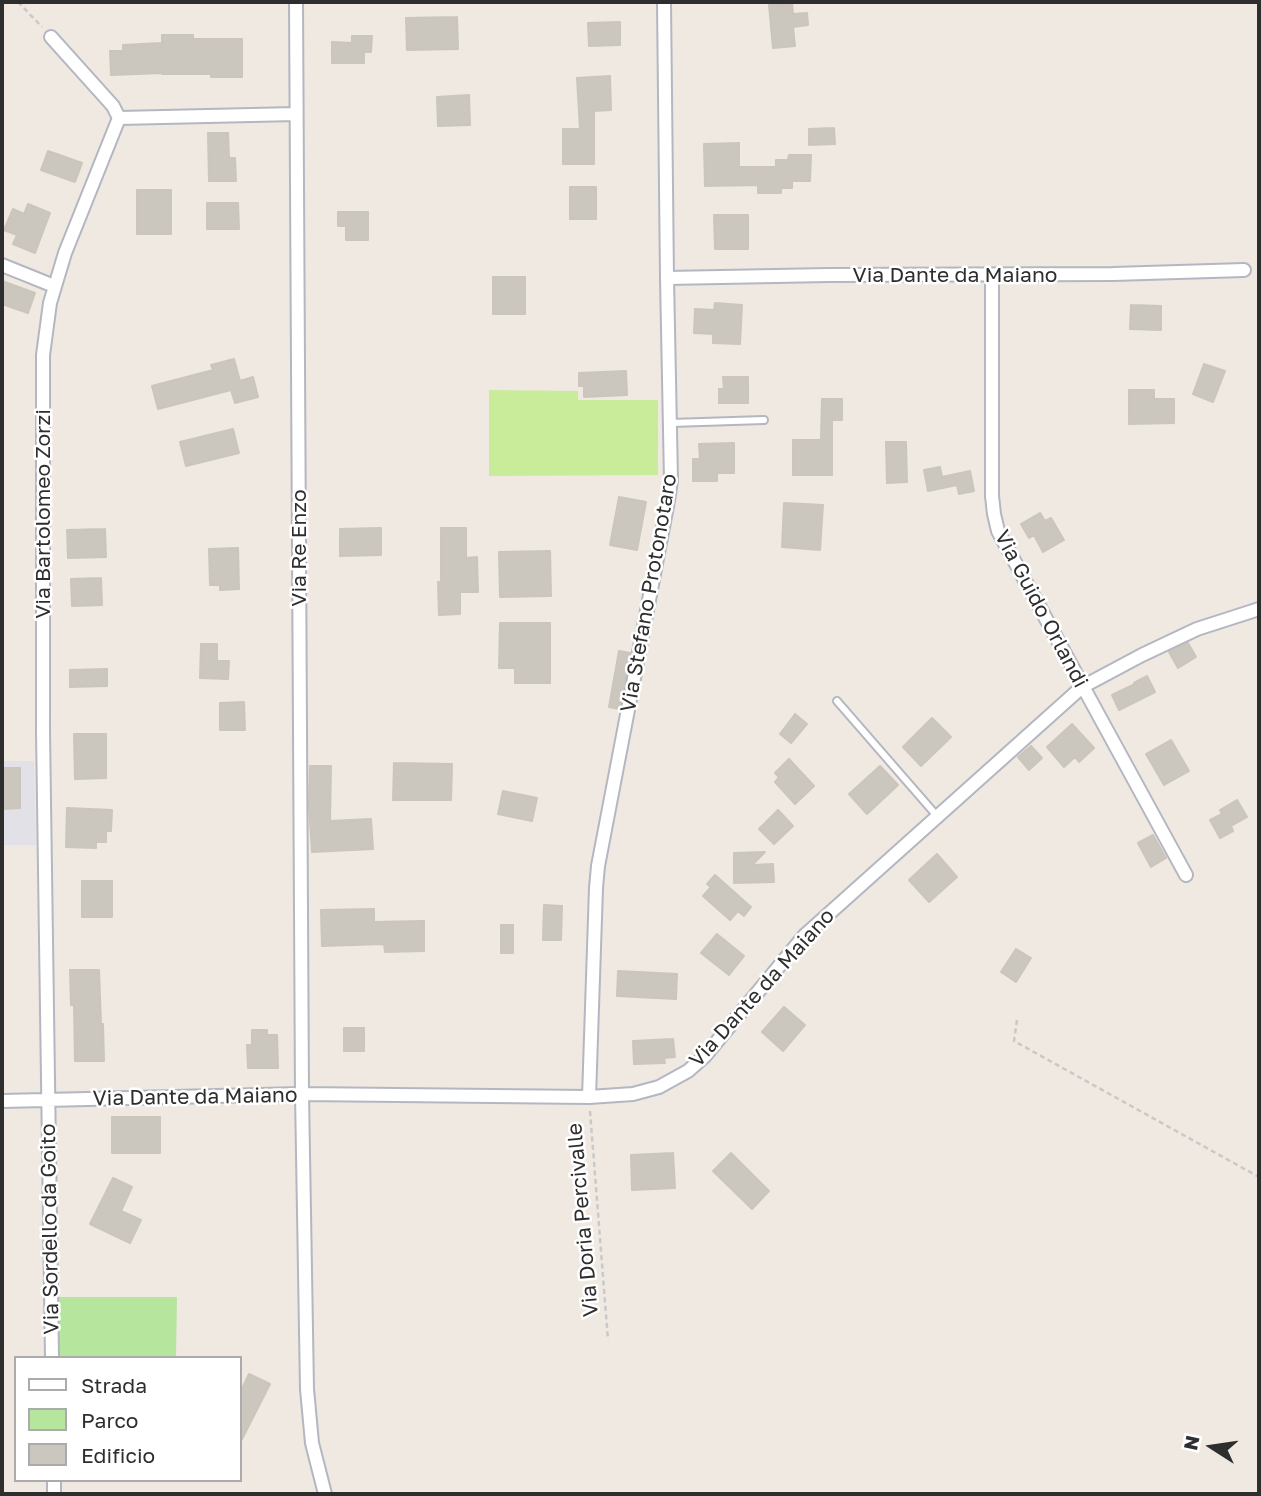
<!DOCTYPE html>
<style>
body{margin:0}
#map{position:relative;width:1261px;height:1496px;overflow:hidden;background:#efe9e1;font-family:"Golos Text",sans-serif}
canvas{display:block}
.frame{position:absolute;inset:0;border:4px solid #2e2e2e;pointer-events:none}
.legend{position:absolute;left:14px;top:1356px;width:228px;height:126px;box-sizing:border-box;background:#fff;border:2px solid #ababab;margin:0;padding:9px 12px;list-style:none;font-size:21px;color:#2e2e2e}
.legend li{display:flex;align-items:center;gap:14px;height:35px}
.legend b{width:35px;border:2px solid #ababab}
.north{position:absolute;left:1177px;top:1412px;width:70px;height:70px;-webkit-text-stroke:5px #fff;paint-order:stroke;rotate:282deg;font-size:19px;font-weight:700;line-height:28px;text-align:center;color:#2e2e2e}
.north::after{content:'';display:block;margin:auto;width:24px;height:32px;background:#2e2e2e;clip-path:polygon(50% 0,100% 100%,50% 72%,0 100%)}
</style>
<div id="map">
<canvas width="1261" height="1496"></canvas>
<div class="frame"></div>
<ul class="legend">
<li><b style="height:9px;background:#fff"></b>Strada</li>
<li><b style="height:19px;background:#b6e59e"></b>Parco</li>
<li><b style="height:19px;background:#cbc7bf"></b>Edificio</li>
</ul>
<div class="north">N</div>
</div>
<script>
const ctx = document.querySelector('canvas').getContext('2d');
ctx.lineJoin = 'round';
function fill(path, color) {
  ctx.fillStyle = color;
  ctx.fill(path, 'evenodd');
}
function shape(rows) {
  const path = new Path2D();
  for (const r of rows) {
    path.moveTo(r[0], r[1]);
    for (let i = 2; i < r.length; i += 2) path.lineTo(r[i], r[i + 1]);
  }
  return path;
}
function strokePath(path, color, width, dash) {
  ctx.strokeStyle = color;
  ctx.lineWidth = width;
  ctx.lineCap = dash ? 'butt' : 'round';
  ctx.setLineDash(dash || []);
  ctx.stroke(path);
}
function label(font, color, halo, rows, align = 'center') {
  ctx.font = font + ' "Golos Text",sans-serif';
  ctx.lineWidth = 5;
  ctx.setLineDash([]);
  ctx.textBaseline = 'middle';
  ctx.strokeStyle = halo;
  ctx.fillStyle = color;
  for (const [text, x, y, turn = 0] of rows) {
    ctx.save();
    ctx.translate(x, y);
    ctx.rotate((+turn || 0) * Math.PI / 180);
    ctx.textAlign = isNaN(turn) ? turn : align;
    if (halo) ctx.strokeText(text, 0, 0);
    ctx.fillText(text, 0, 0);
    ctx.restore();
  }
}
const industrial = shape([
 [2,761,34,761,36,845,2,845]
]);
const green = shape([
 [57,1297,177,1297,176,1358,59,1358]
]);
const pitch = shape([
 [489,390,578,391,578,400,658,400,658,475,489,476]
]);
const building = shape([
 [792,3,793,14,807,13,808,25,793,27,795,46,773,48,769,5,792,3],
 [457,17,458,49,407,50,406,18,457,17],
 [620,22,620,45,589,46,588,23,620,22],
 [162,35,193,35,193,39,242,39,242,77,211,77,211,74,162,74,162,73,111,75,110,51,123,51,123,45,162,43,162,35],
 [352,36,372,36,371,52,364,52,364,63,332,63,332,42,352,43,352,36],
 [610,76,611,110,594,111,594,164,563,164,563,129,580,129,577,78,610,76],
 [469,95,470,125,438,126,437,97,469,95],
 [834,128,835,144,809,145,809,129,834,128],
 [208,133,228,133,229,158,235,158,236,181,209,181,208,133],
 [739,143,739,167,776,167,776,160,788,160,789,155,811,155,810,181,792,181,792,188,781,188,781,193,758,193,758,185,705,186,704,144,739,143],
 [48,151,82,163,75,182,41,170,48,151],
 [570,187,596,187,596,219,570,219,570,187],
 [137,190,171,190,171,234,137,234,137,190],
 [207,203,238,203,239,229,207,229,207,203],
 [28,204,50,213,35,253,13,244,17,235,4,230,13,209,24,214,28,204],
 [338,212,368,212,368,240,346,240,346,226,338,226,338,212],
 [714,215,748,215,748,249,715,249,714,215],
 [493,277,525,277,525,314,493,314,493,277],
 [2,281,35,293,28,313,2,304,2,281],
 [715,303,742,305,740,344,713,343,713,334,694,333,695,309,714,310,715,303],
 [1131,305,1161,306,1161,330,1130,329,1131,305],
 [234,359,240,381,253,377,258,397,235,403,231,390,158,409,152,386,213,370,211,365,234,359],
 [1204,364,1225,371,1213,402,1193,394,1204,364],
 [626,371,627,395,584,397,584,386,579,386,579,373,626,371],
 [723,377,748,377,748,403,719,403,719,389,724,389,723,377],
 [1129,390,1154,390,1154,399,1174,399,1174,423,1129,424,1129,390],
 [822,399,842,399,842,420,832,420,832,475,793,475,793,440,821,440,822,399],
 [233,429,239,453,186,466,180,442,233,429],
 [886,442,906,442,907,482,887,483,886,442],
 [734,443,734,473,717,473,717,481,693,481,693,459,700,459,699,444,734,443],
 [940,467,942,477,970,471,974,491,959,494,957,485,928,491,924,470,940,467],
 [619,497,646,502,637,550,610,545,619,497],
 [784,503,823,505,820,550,782,547,784,503],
 [1040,513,1045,521,1051,518,1064,540,1043,552,1034,535,1029,538,1021,524,1040,513],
 [381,528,381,555,340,556,340,529,381,528],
 [441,528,466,528,466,558,477,557,478,592,460,592,460,614,439,615,438,582,441,582,441,528],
 [105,529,106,557,68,558,67,530,105,529],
 [238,548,239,589,220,590,220,585,210,585,209,549,238,548],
 [550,551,551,596,500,597,499,552,550,551],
 [101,578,102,605,72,606,71,579,101,578],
 [500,623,550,623,550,683,515,683,515,668,499,668,500,623],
 [1188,643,1196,657,1178,668,1169,652,1188,643],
 [201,644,217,644,217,661,229,661,228,679,200,678,201,644],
 [619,651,630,653,619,709,609,707,619,651],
 [107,669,107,686,70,687,70,670,107,669],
 [1147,676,1155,692,1119,710,1112,695,1135,684,1134,683,1147,676],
 [244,702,245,730,220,730,220,703,244,702],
 [795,714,807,724,791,743,780,734,795,714],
 [932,718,951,737,921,766,903,747,932,718],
 [1072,724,1094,748,1079,762,1075,757,1064,767,1047,747,1072,724],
 [74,734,106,734,106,778,75,779,74,734],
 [1171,740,1189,771,1164,785,1146,754,1171,740],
 [1031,746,1042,758,1029,770,1018,757,1031,746],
 [789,759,814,786,795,804,775,782,779,777,775,773,789,759],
 [394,763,452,764,451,800,393,800,394,763],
 [310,766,331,766,330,821,371,819,373,849,312,852,309,806,310,766],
 [880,766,898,785,867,814,849,794,880,766],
 [2,768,20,768,20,808,2,809,2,768],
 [503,791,537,798,532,821,498,814,503,791],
 [1237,800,1247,817,1231,826,1233,831,1220,838,1210,820,1222,814,1220,810,1237,800],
 [67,808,112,810,111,831,106,831,106,842,96,842,96,848,66,847,67,808],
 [778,810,793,826,774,844,759,829,778,810],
 [1153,835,1166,858,1151,867,1138,843,1153,835],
 [765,852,752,865,773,864,774,882,734,883,734,853,765,852],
 [937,854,957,877,929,902,909,880,937,854],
 [715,875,751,907,744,916,738,911,730,920,703,896,711,887,707,884,715,875],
 [82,881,112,881,112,917,82,917,82,881],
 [544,905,562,906,561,940,543,940,544,905],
 [374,909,374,922,424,921,424,951,385,952,384,944,322,946,321,910,374,909],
 [501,925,513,925,513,953,501,953,501,925],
 [717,934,744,956,729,975,701,953,717,934],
 [1016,949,1031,958,1016,982,1001,972,1016,949],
 [70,970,99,970,101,1024,103,1024,104,1061,75,1061,74,1005,71,1005,70,970],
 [618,971,677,974,676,999,617,996,618,971],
 [784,1007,805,1025,783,1051,762,1032,784,1007],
 [344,1028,364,1028,364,1051,344,1051,344,1028],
 [252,1030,267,1030,267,1035,277,1035,278,1068,248,1068,247,1045,252,1045,252,1030],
 [673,1039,675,1057,664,1058,665,1063,634,1064,633,1041,673,1039],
 [112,1117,160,1117,160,1153,112,1153,112,1117],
 [673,1153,675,1188,632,1190,631,1155,673,1153],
 [731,1153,769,1191,752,1209,713,1171,731,1153],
 [113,1178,132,1187,121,1211,141,1220,130,1243,90,1224,113,1178],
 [249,1374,270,1384,240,1443,240,1393,249,1374]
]);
const path = shape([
 [18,2,42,27],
 [1017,1020,1014,1041,1259,1177],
 [590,1111,608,1340]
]);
const service = shape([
 [671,423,764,420],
 [837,701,937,816]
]);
const minor = shape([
 [296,2,302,1094,307,1389,312,1443,325,1494],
 [51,37,113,106,119,118],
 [2,265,54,286],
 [992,275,992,496,994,514,998,531,1186,875],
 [667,278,829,275,1113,274,1244,270],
 [589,1097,596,888,598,866,668,501,671,480,667,278,664,2],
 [2,1101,302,1094,589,1097,633,1094,659,1087,688,1071,705,1056,804,936,1082,687,1142,655,1197,629,1259,609],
 [52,1358,43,731,43,355,50,303,65,253,119,118,296,114],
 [54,1480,54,1494]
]);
const streetNames = [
 ["Via Dante da Maiano",955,275],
 ["Via Bartolomeo Zorzi",43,514,-90],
 ["Via Re Enzo",299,548,-90],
 ["Via Stefano Protonotaro",649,593,-80],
 ["Via Guido Orlandi",1041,609,62],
 ["Via Dante da Maiano",762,988,-48],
 ["Via Dante da Maiano",195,1097,-1],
 ["Via Doria Percivalle",583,1220,-95],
 ["Via Sordello da Goito",50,1229,-91]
];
fill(industrial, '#e3e1e8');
fill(green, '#b6e59e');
fill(pitch, '#c9ec9a');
fill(building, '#cbc7bf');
strokePath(building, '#cbc5ba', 2);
strokePath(service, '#b4b7c1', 10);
strokePath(minor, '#b4b7c1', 16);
strokePath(path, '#c9c9c9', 2.5, [5, 3.5]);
strokePath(service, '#fff', 6);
strokePath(minor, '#fff', 12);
label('21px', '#2e2e2e', '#fff', streetNames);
</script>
